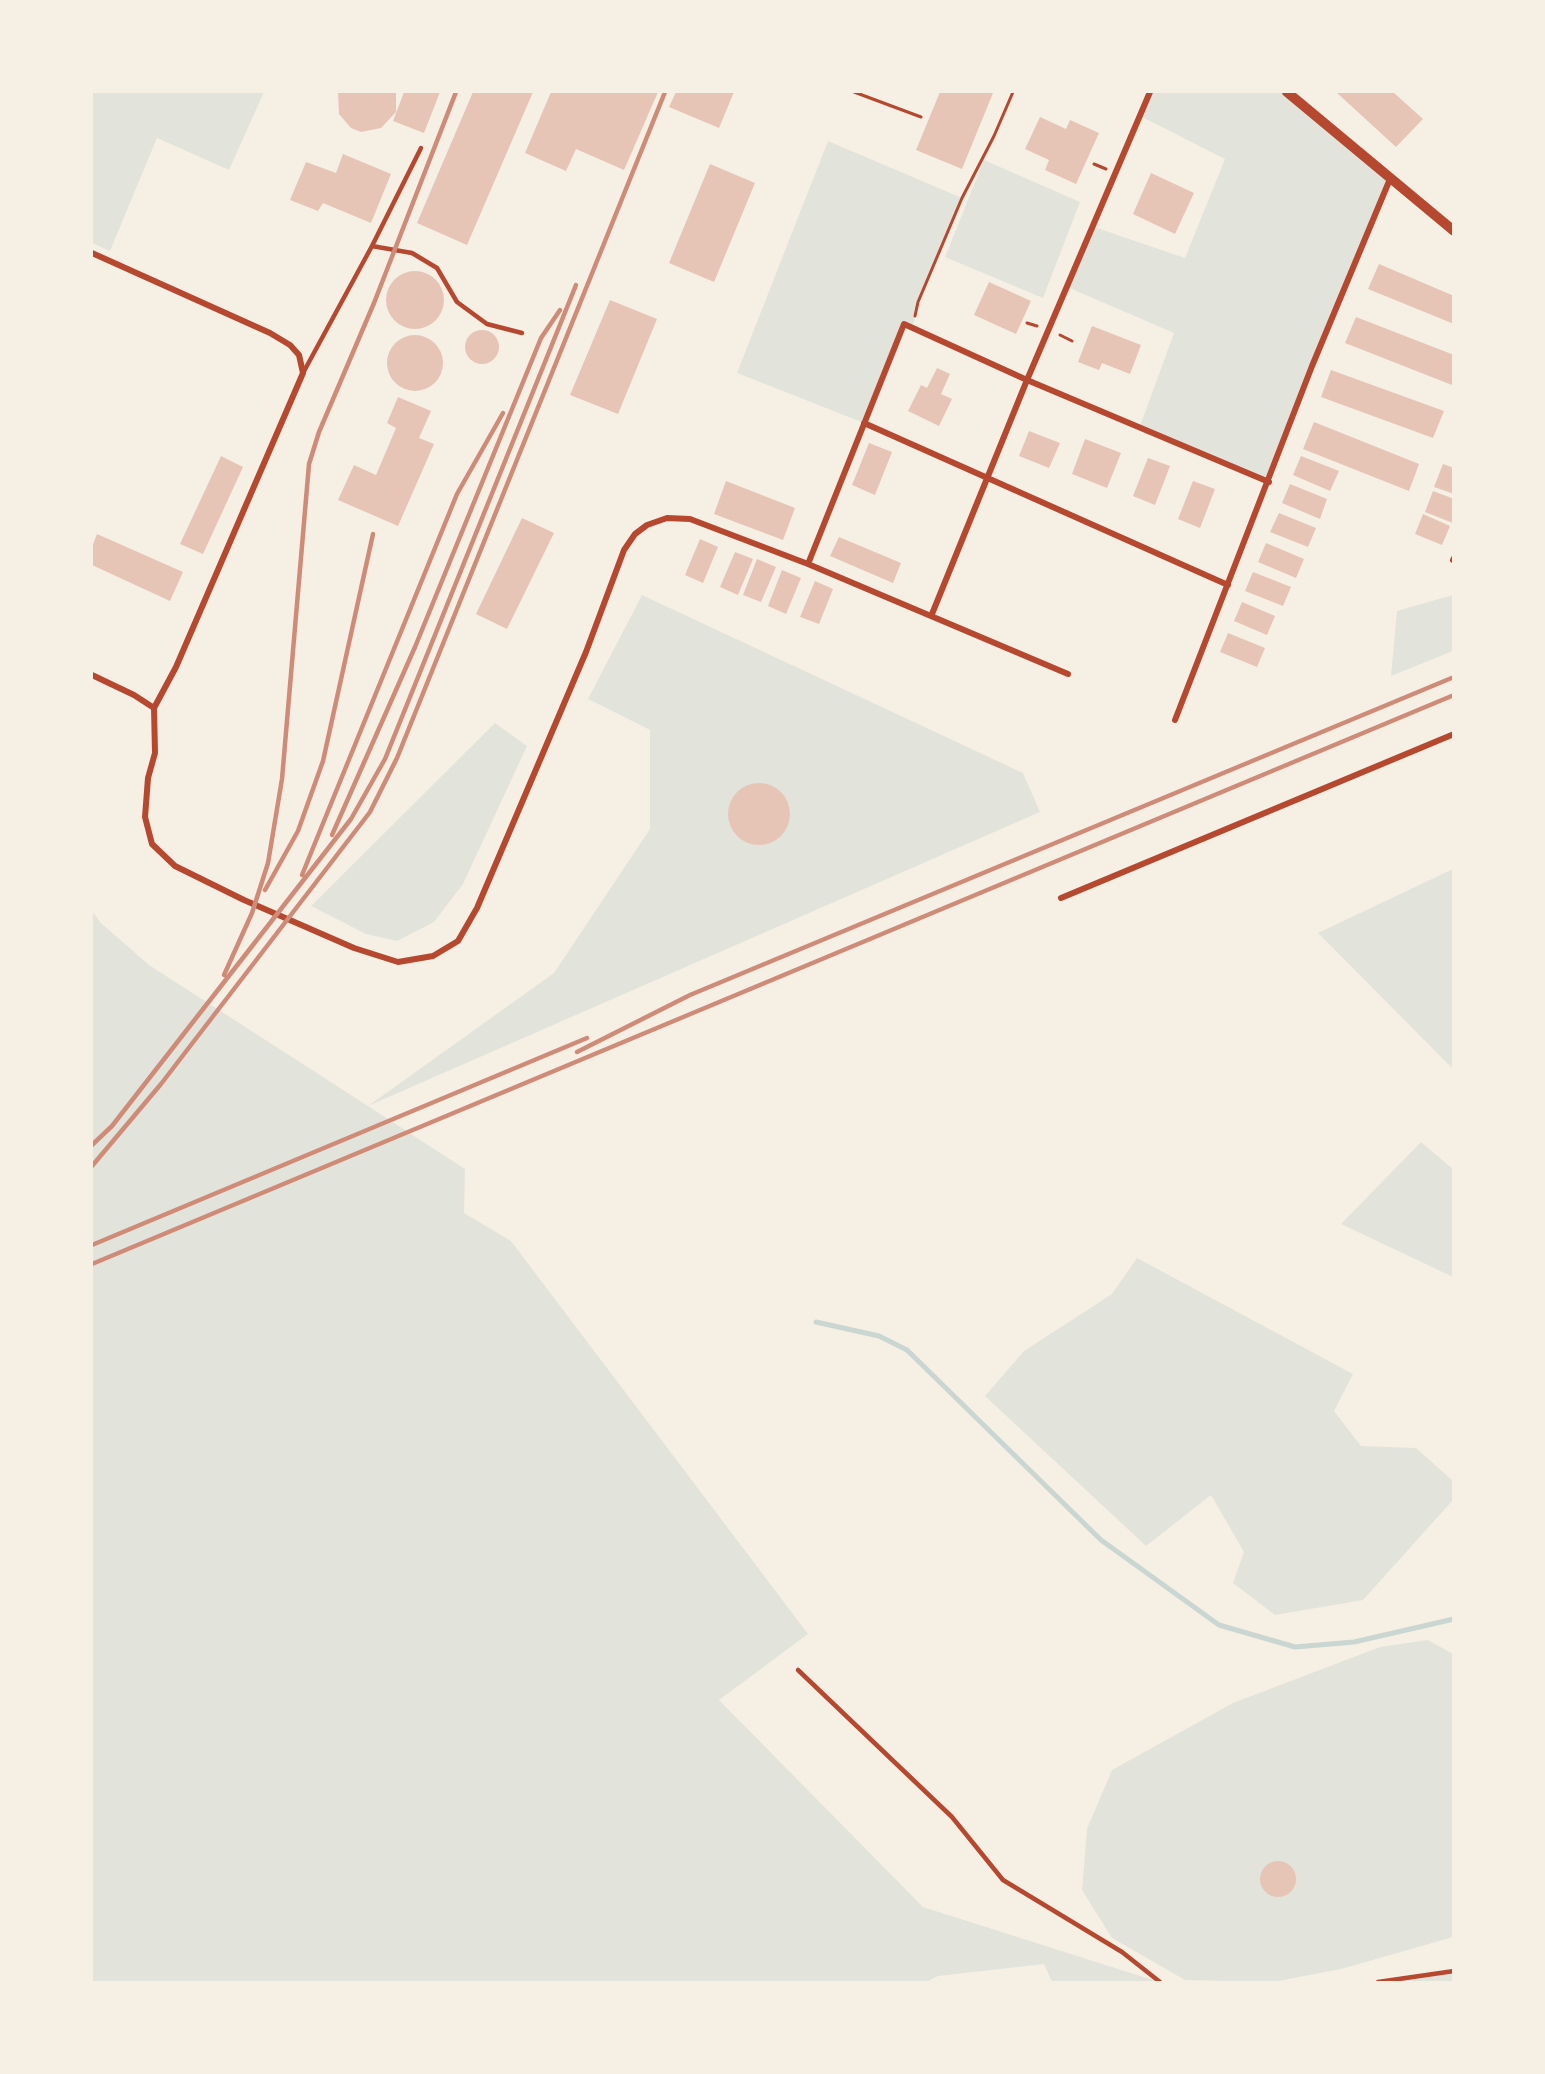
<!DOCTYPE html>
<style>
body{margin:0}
#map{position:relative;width:1545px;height:2074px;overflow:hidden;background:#f6efe4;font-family:"Public Sans",sans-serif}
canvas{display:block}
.frame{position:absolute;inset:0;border:93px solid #f6efe4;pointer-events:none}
</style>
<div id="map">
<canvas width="1545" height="2074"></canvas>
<div class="frame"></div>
</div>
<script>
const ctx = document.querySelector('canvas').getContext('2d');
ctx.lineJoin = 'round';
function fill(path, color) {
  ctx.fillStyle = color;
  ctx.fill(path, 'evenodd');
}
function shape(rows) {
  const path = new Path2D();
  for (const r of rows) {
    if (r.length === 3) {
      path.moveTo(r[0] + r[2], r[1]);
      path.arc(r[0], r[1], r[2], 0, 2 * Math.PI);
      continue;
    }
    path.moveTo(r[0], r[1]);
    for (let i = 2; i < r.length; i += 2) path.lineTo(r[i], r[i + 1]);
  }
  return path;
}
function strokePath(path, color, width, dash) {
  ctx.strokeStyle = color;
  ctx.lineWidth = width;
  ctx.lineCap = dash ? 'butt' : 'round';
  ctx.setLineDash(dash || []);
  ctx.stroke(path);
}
const green = shape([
 [92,92,264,92,229,170,157,138,110,251,92,243],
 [1151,92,1287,92,1390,179,1269,482,1140,426,1174,333,1067,287,1094,227,1185,258,1225,159,1140,116],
 [828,141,962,198,918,302,912,329,904,324,864,423,737,373],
 [984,160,1080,202,1043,298,945,257],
 [642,595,1023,773,1040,812,368,1106,465,1169,464,1213,511,1241,808,1634,719,1700,923,1907,1159,1982,1052,1982,1044,1964,938,1976,926,1982,92,1982,92,911,101,923,149,965,368,1106,554,973,650,829,650,730,588,699],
 [1453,595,1453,651,1391,676,1397,611],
 [495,723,527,746,463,884,434,922,397,941,366,934,311,906],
 [1453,869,1453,1069,1318,933],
 [1421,1142,1453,1169,1453,1277,1341,1224],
 [1137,1258,1353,1374,1334,1411,1361,1446,1416,1448,1453,1481,1453,1500,1363,1600,1275,1615,1233,1583,1244,1552,1211,1495,1146,1546,985,1396,1024,1351,1112,1294],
 [1428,1640,1453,1654,1453,1937,1341,1969,1273,1982,1185,1980,1112,1938,1082,1890,1087,1829,1112,1770,1233,1703,1380,1647],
 [1453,1973,1453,1982,1390,1982]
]);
const stream = shape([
 [816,1322,879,1336,907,1350,1101,1540,1219,1625,1295,1647,1354,1642,1454,1619]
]);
const building = shape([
 [338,92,396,92,396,112,381,128,361,132,351,128,339,114],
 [404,92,440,92,424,133,393,121],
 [473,92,533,92,467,245,417,223],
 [551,92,658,92,624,170,576,149,566,171,525,153],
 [676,92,734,92,719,128,669,107],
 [940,92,993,93,962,169,916,150],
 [1336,92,1393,92,1423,119,1396,147],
 [1040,117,1066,129,1070,120,1099,133,1076,184,1045,170,1049,160,1025,149],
 [343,154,391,174,371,223,323,203,318,211,290,200,306,162,336,173],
 [710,164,755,183,714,282,669,263],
 [1151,173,1194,193,1175,234,1133,214],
 [1379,264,1454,296,1454,324,1368,289],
 [415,300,29],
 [989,282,1031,301,1016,334,974,315],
 [610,300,657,319,618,414,570,395],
 [1356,317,1454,355,1452,385,1345,343],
 [1092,326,1141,345,1130,374,1102,363,1099,370,1078,362],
 [482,347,17],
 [415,363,28],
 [937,368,950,374,941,394,952,399,939,426,908,411,921,385,927,388],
 [1331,370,1444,411,1433,438,1321,397],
 [398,397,431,411,419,438,434,444,398,526,338,500,354,465,376,475,396,428,387,423],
 [1314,422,1419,464,1409,491,1303,449],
 [1029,431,1060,443,1049,468,1019,456],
 [1085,439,1121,453,1107,488,1072,474],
 [869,443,892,452,875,495,852,485],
 [221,456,243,467,203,554,180,544],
 [1301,456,1339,471,1330,491,1293,475],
 [1148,458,1170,466,1155,505,1133,496],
 [1443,464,1454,468,1454,494,1434,487],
 [726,481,795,508,783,540,714,514],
 [1193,481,1215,489,1200,528,1178,519],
 [1290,484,1327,499,1320,519,1282,503],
 [1433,491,1454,499,1453,523,1425,512],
 [1279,513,1316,528,1308,547,1270,532],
 [1423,514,1450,526,1442,545,1415,534],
 [522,518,554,533,507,629,476,614],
 [97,534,183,572,170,601,92,565,92,547],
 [839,537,901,563,893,583,830,556],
 [700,539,718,547,703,583,685,575],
 [1266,543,1304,559,1296,578,1258,562],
 [735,552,753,559,738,595,720,587],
 [757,559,776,567,761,602,743,595],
 [782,570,801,578,786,614,768,606],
 [1253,572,1291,587,1283,606,1245,591],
 [815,581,833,589,819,624,800,617],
 [1242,602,1275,616,1267,635,1234,621],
 [1228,633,1265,648,1257,667,1220,652],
 [759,814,31],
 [1278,1879,18]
]);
const path = shape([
 [854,92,921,117],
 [1094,164,1106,169],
 [915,316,918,302,962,198,994,136,1013,92],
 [1027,323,1037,326],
 [1060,335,1072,341]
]);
const service = shape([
 [372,246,412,253,437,268,457,302,487,324,522,333],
 [303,373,372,246,421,148],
 [798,1670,952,1817,1003,1880,1122,1952,1160,1982],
 [1378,1982,1454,1971]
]);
const minor = shape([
 [92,253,270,333,290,345,299,355,303,373,176,667,154,708,155,753,148,778,145,817,152,844,175,866,244,900,354,948,398,962,433,956,458,941,477,908,586,652,624,550,635,534,647,525,667,518,690,519,808,564,1068,674],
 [864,423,1228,585],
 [1453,560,1454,558],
 [808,564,904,324,1027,380,1269,482],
 [932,614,1027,380,1150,92],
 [92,675,134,695,154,708],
 [1175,720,1312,366,1390,179],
 [1061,898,1454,734]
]);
const tertiary = shape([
 [1287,92,1454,231]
]);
const rail = shape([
 [332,835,415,647,541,338,560,310],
 [302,875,457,494,503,413],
 [265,890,298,831,323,761,373,534],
 [224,975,252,913,268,863,282,779,309,464,319,432,374,303,456,92],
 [577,1052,690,995,1454,677],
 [92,1145,112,1126,351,819,385,759,576,285],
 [92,1166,161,1084,370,812,397,758,665,92],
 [92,1245,587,1038],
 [92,1264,1454,695]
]);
fill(green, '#e2e4dc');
strokePath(stream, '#c9d6d2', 5);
fill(building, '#e6c5b7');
strokePath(path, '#b5482f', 3);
strokePath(service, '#b5482f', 4.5);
strokePath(minor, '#b5482f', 6);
strokePath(tertiary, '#b5482f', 10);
strokePath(rail, '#cf8b77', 4.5);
</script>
